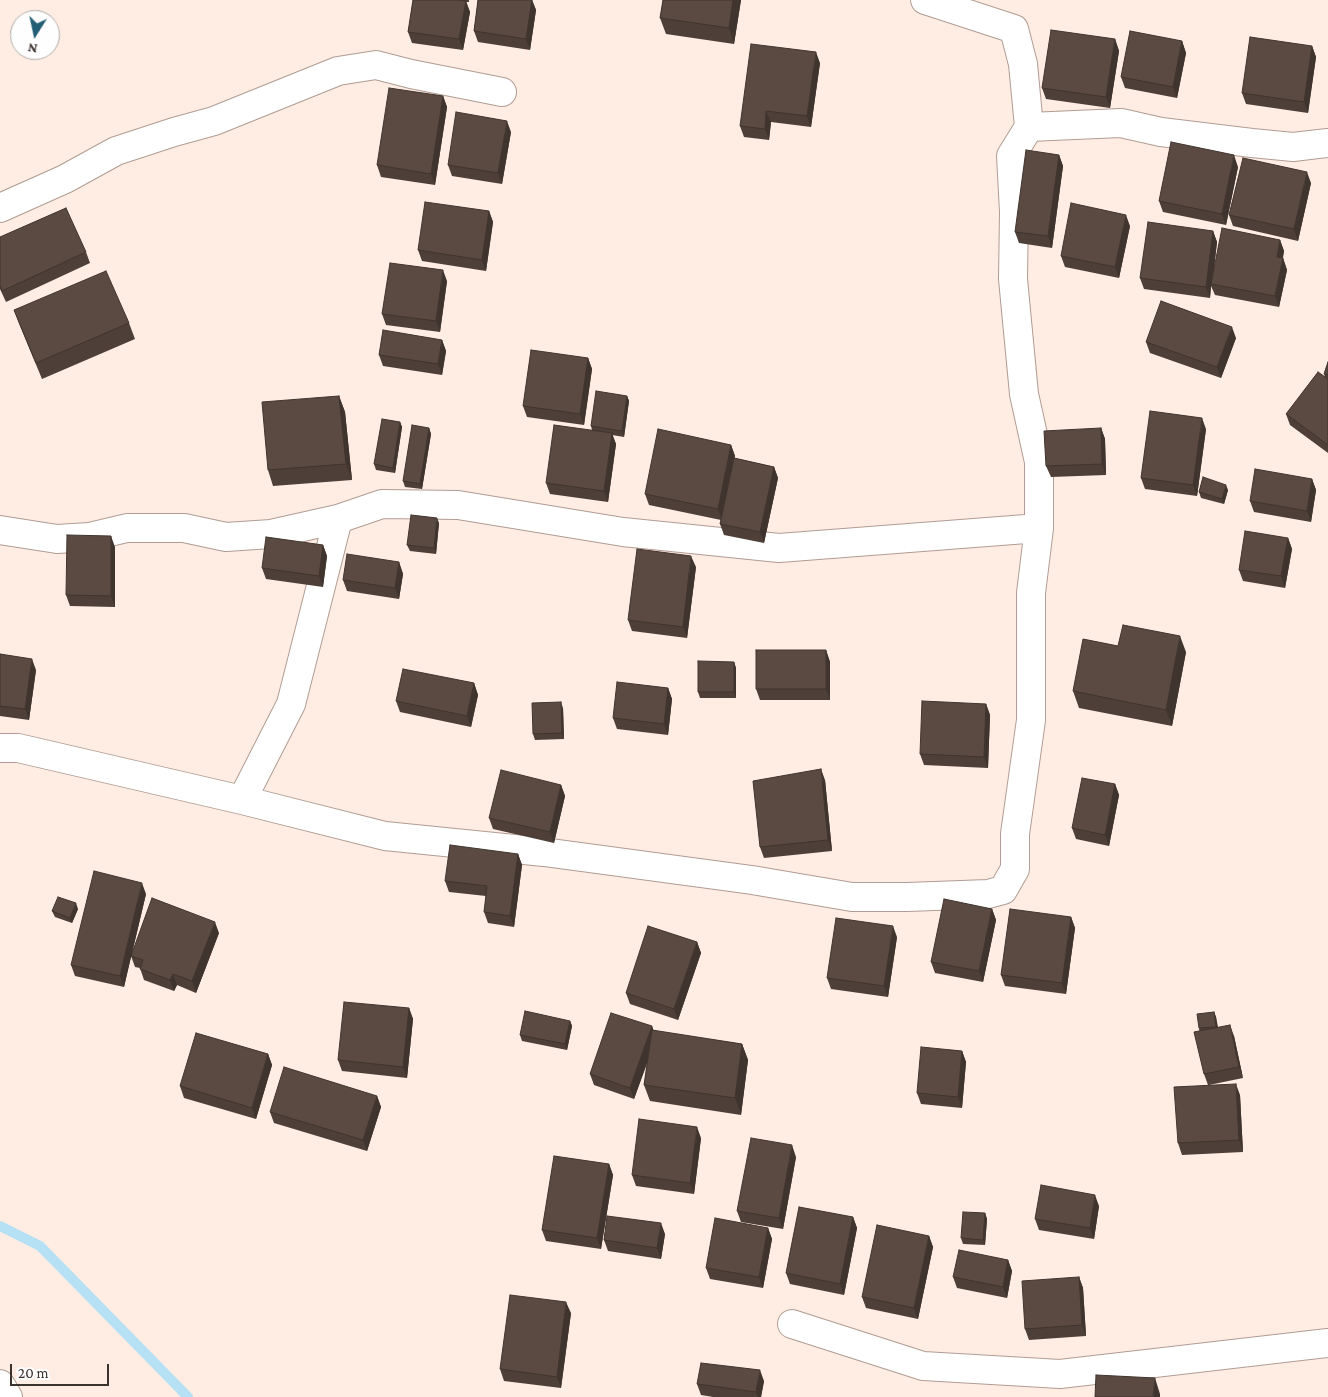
<!DOCTYPE html>
<style>
body{margin:0}
#map{position:relative;width:1328px;height:1397px;overflow:hidden;background:#ffede4;font-family:"Crimson Pro",serif}
canvas{display:block}
.north{position:absolute;left:10px;top:10px;width:50px;height:50px;box-sizing:border-box;background:#fefefe;border:1px solid #b0acab;border-radius:50%;rotate:190deg;font-size:14px;font-weight:700;line-height:20px;text-align:center;color:#3b322e}
.north::after{content:'';display:block;margin:auto;width:18px;height:22px;background:#235e76;clip-path:polygon(50% 0,100% 100%,50% 72%,0 100%)}
.scale{position:absolute;left:10px;top:1364px;width:99px;height:22px;box-sizing:border-box;border:2px solid #3b322e;border-top:0;padding-left:6px;font-size:15px;line-height:18px;white-space:nowrap;color:#3b322e;-webkit-text-stroke:4px #fefefe;paint-order:stroke}
</style>
<div id="map">
<canvas width="1328" height="1397"></canvas>
<div class="north">N</div>
<div class="scale">20 m</div>
</div>
<script>
const ctx = document.querySelector('canvas').getContext('2d');
ctx.lineJoin = 'round';
function shape(rows) {
  const path = new Path2D();
  for (const r of rows) {
    path.moveTo(r[0], r[1]);
    for (let i = 2; i < r.length; i += 2) path.lineTo(r[i], r[i + 1]);
  }
  return path;
}
function strokePath(path, color, width, dash) {
  ctx.strokeStyle = color;
  ctx.lineWidth = width;
  ctx.lineCap = dash ? 'butt' : 'round';
  ctx.setLineDash(dash || []);
  ctx.stroke(path);
}
function fill(path, color) {
  ctx.fillStyle = color;
  ctx.fill(path, 'evenodd');
}
const stream = shape([
 [0,1226,40,1246,188,1397]
]);
const minor = shape([
 [925,0,1014,29,1023,64,1029,127],
 [0,208,65,179,116,151,174,132,214,121,338,71,376,65,411,74,502,92],
 [0,530,57,539,89,537,127,528,184,528,226,537,271,534,338,519],
 [0,748,18,748,242,800,385,836,544,852,752,880,852,897,907,897,988,894,1003,890,1015,869,1015,834,1031,720,1031,593,1039,528,1039,462,1024,394,1013,279,1014,212,1011,156,1029,127,1121,123,1161,132,1252,143,1293,147,1328,143],
 [242,800,291,704,338,519,382,504,458,505,623,532,779,548,1039,528],
 [792,1324,923,1366,1060,1374,1328,1343],
 [0,1384,8,1397]
]);
const wall = shape([
 [413,0,469,0,469,2,466,2,470,12,463,50,412,43,408,32],
 [478,0,532,0,536,10,530,50,478,42,474,31],
 [663,0,741,0,734,44,666,34,660,18],
 [1115,39,1119,51,1110,108,1046,99,1042,88],
 [1182,41,1186,53,1177,98,1125,88,1121,77],
 [1312,46,1316,57,1308,113,1246,104,1242,93],
 [820,63,811,127,771,122,769,140,744,137,740,126],
 [443,96,447,107,435,185,381,177,377,165],
 [511,132,502,184,452,176,448,165],
 [1059,155,1063,166,1052,248,1019,243,1015,232],
 [1238,167,1226,225,1163,212,1159,201],
 [1311,183,1298,241,1233,226,1229,215],
 [489,211,493,222,486,271,422,261,418,250],
 [1130,226,1119,278,1065,267,1061,256],
 [1213,231,1217,242,1214,270,1280,240,1284,251,1283,258,1287,270,1279,307,1215,295,1211,286,1210,298,1144,289,1140,278],
 [0,237,86,252,90,263,6,302,0,289],
 [447,281,440,332,386,325,382,314],
 [14,310,129,323,135,339,42,379,20,326],
 [1236,338,1221,378,1150,353,1146,342],
 [442,340,446,351,442,375,383,366,379,355],
 [588,358,592,369,584,425,527,417,523,406],
 [1328,362,1328,453,1290,425,1286,414,1325,377,1324,374],
 [339,396,345,412,352,480,273,486,268,470],
 [627,396,629,401,624,437,612,435,616,444,608,502,550,494,546,483,592,430,591,426],
 [400,422,402,427,395,473,376,470,374,464],
 [429,428,431,434,422,489,405,487,403,481],
 [1101,428,1105,439,1106,475,1051,477,1046,466],
 [1206,429,1197,496,1145,489,1141,478],
 [731,445,735,456,734,458,774,467,778,478,764,543,724,535,720,524,721,520,649,505,645,494],
 [1312,479,1316,490,1311,522,1254,512,1250,501],
 [1228,490,1224,504,1201,498,1199,492],
 [439,523,436,554,410,551,407,545],
 [1288,538,1292,549,1285,588,1243,581,1239,570],
 [323,545,327,556,323,587,266,579,262,568],
 [115,547,115,607,70,606,66,595],
 [399,562,403,574,399,599,347,591,343,580],
 [696,567,687,638,632,631,628,620],
 [1118,646,1186,652,1172,726,1079,708,1073,691],
 [826,650,830,662,830,700,760,700,756,689],
 [0,654,36,670,29,720,0,716],
 [734,662,736,668,736,698,700,698,698,692],
 [474,683,478,695,471,727,400,712,396,701],
 [668,688,672,699,668,735,617,729,613,718],
 [986,704,990,715,988,768,924,765,920,754],
 [563,708,564,739,535,740,533,734],
 [825,780,832,851,764,858,760,847],
 [1115,784,1119,795,1109,846,1076,839,1072,828],
 [561,785,565,796,554,843,493,829,489,818],
 [518,854,522,865,514,927,488,923,484,912,486,896,449,892,445,881],
 [146,894,132,953,219,933,196,993,177,985,174,991,144,980,140,968,135,967,131,956,124,987,75,976,71,965],
 [78,909,72,923,55,917,52,911],
 [992,909,996,920,983,982,935,973,931,962],
 [1071,917,1075,928,1066,994,1005,986,1001,975],
 [897,937,888,997,831,989,827,978],
 [697,942,701,953,678,1020,630,1004,626,993],
 [409,1008,413,1019,407,1078,342,1071,338,1060],
 [1214,1012,1216,1017,1218,1027,1234,1036,1243,1078,1209,1085,1240,1095,1243,1152,1182,1155,1178,1143,1208,1085,1204,1074,1199,1028],
 [570,1021,572,1026,567,1050,522,1041,520,1035],
 [652,1026,653,1031,742,1044,748,1060,741,1115,650,1101,644,1085,648,1061,634,1099,594,1085,590,1074],
 [962,1051,966,1062,962,1108,921,1104,917,1093],
 [268,1054,272,1065,256,1119,184,1098,180,1086],
 [377,1096,381,1107,367,1151,274,1123,270,1112],
 [701,1138,694,1194,636,1186,632,1175],
 [796,1157,783,1229,741,1222,737,1211],
 [609,1164,613,1175,601,1249,546,1241,542,1230],
 [1099,1206,1094,1239,1039,1230,1035,1219],
 [985,1213,987,1219,985,1245,963,1244,961,1238],
 [853,1217,857,1228,844,1295,790,1284,786,1273],
 [768,1228,772,1239,763,1288,710,1279,706,1268],
 [665,1234,661,1259,608,1251,604,1240],
 [929,1236,933,1247,918,1319,866,1308,862,1297],
 [1008,1260,1012,1271,1007,1298,957,1288,953,1277],
 [1079,1277,1083,1288,1086,1336,1029,1340,1025,1329],
 [571,1313,561,1388,504,1381,500,1369],
 [764,1381,761,1397,713,1397,701,1395,697,1384]
]);
const shadedWall = shape([
 [532,0,536,10,530,50,526,39],
 [733,0,741,0,734,44,729,28],
 [466,1,470,12,463,50,459,39],
 [1115,39,1119,51,1110,108,1106,97],
 [1182,41,1186,53,1177,98,1173,87],
 [1312,46,1316,57,1308,113,1304,102],
 [816,52,820,63,811,127,807,116],
 [443,96,447,107,435,185,431,174],
 [766,111,771,122,769,140,765,129],
 [507,121,511,132,502,184,498,173],
 [1059,155,1063,166,1052,248,1048,236],
 [1234,155,1238,167,1226,225,1222,214],
 [1307,172,1311,183,1298,241,1294,229],
 [489,211,493,222,486,271,482,260],
 [1126,215,1130,226,1119,278,1115,267],
 [1213,231,1217,242,1212,284,1211,284,1211,286,1210,298,1206,287],
 [1280,240,1284,251,1281,265,1283,258,1287,270,1279,307,1275,296,1277,257],
 [443,270,447,281,440,332,436,321],
 [1232,327,1236,338,1221,378,1217,367],
 [442,340,446,351,442,375,438,364],
 [588,358,592,369,584,425,580,414],
 [339,396,345,412,352,480,346,464],
 [627,396,629,401,624,437,622,431],
 [1202,418,1206,429,1197,496,1193,485],
 [400,422,402,427,395,473,393,468],
 [429,428,431,434,422,489,420,484],
 [1101,428,1105,439,1106,475,1102,464],
 [612,433,616,444,608,502,604,491],
 [731,445,735,456,722,520,718,509],
 [774,467,778,478,764,543,760,532],
 [1312,479,1316,490,1311,522,1307,511],
 [1226,485,1228,490,1224,504,1222,499],
 [437,518,439,523,436,554,434,548],
 [111,536,115,547,115,607,111,596],
 [1288,538,1292,549,1285,588,1281,576],
 [323,545,327,556,323,587,319,576],
 [691,556,696,567,687,638,683,627],
 [399,562,403,574,399,599,395,588],
 [1180,636,1186,652,1172,726,1166,710],
 [826,650,830,662,830,700,826,689],
 [32,659,36,670,29,720,25,709],
 [734,662,736,668,736,698,734,692],
 [474,683,478,695,471,727,467,716],
 [668,688,672,699,668,735,664,724],
 [561,702,563,708,564,739,562,733],
 [986,704,990,715,988,768,984,757],
 [821,769,825,780,832,851,828,840],
 [1115,784,1119,795,1109,846,1105,835],
 [561,785,565,796,554,843,550,832],
 [518,854,522,865,514,927,510,916],
 [142,883,146,894,124,987,120,976],
 [76,903,78,909,72,923,70,918],
 [992,909,996,920,983,982,979,971],
 [1071,917,1075,928,1066,994,1062,983],
 [215,922,219,933,196,993,192,981],
 [893,926,897,937,888,997,884,986],
 [697,942,701,953,678,1020,674,1009],
 [173,974,177,985,174,991,170,980],
 [409,1008,413,1019,407,1078,403,1067],
 [1214,1012,1216,1017,1218,1032,1216,1027],
 [570,1021,572,1026,567,1050,565,1044],
 [1230,1025,1234,1036,1243,1078,1239,1067],
 [652,1026,656,1037,634,1099,630,1088],
 [742,1044,748,1060,741,1115,735,1098],
 [962,1051,966,1062,962,1108,958,1097],
 [268,1054,272,1065,256,1119,252,1108],
 [1236,1084,1240,1095,1243,1152,1239,1140],
 [377,1096,381,1107,367,1151,363,1140],
 [697,1127,701,1138,694,1194,690,1183],
 [792,1145,796,1157,783,1229,779,1218],
 [609,1164,613,1175,601,1249,597,1238],
 [1095,1195,1099,1206,1094,1239,1090,1228],
 [985,1213,987,1219,985,1245,983,1240],
 [853,1217,857,1228,844,1295,840,1284],
 [661,1223,665,1234,661,1259,657,1248],
 [768,1228,772,1239,763,1288,759,1277],
 [929,1236,933,1247,918,1319,914,1308],
 [1008,1260,1012,1271,1007,1298,1003,1287],
 [1079,1277,1083,1288,1086,1336,1082,1325],
 [566,1302,571,1313,561,1388,557,1377],
 [760,1370,764,1381,761,1397,758,1397,756,1392],
 [1155,1378,1160,1394,1160,1397,1153,1397]
]);
const building = shape([
 [413,0,458,0,466,1,459,39,408,32,413,0],
 [478,0,532,0,526,39,474,31,478,0],
 [663,0,733,0,729,28,660,18,663,0],
 [1051,30,1115,39,1106,97,1042,88,1051,30],
 [1130,31,1182,41,1173,87,1121,77,1130,31],
 [1250,37,1312,46,1304,102,1242,93,1250,37],
 [751,44,816,52,807,116,766,111,765,129,740,126,751,44],
 [389,88,443,96,431,174,377,165,389,88],
 [456,112,507,121,498,173,448,165,456,112],
 [1171,142,1234,155,1222,214,1159,201,1171,142],
 [1026,150,1059,155,1048,236,1015,232,1026,150],
 [1243,158,1307,172,1294,229,1229,215,1243,158],
 [425,202,489,211,482,260,418,250,425,202],
 [1071,203,1126,215,1115,267,1061,256,1071,203],
 [66,208,86,252,2,291,0,286,0,237,66,208],
 [1148,222,1213,231,1206,287,1140,278,1148,222],
 [1222,228,1280,240,1277,257,1283,258,1275,296,1211,284,1222,228],
 [390,263,443,270,436,321,382,314,390,263],
 [106,271,129,323,36,363,14,310,106,271],
 [1161,301,1232,327,1217,367,1146,342,1161,301],
 [383,330,442,340,438,364,379,355,383,330],
 [531,350,588,358,580,414,523,406,531,350],
 [1328,362,1328,375,1324,374,1328,362],
 [1318,372,1328,379,1328,445,1286,414,1318,372],
 [596,391,627,396,622,431,591,426,596,391],
 [339,396,346,464,268,470,262,402,339,396],
 [1150,411,1202,418,1193,485,1141,478,1150,411],
 [382,419,400,422,393,468,374,464,382,419],
 [412,425,429,428,420,484,403,481,412,425],
 [554,425,612,433,604,491,546,483,554,425],
 [1101,428,1102,464,1046,466,1044,431,1101,428],
 [658,429,731,445,718,509,645,494,658,429],
 [734,458,774,467,760,532,720,524,734,458],
 [1255,469,1312,479,1307,511,1250,501,1255,469],
 [1203,477,1226,485,1222,499,1199,492,1203,477],
 [411,515,437,518,434,548,407,545,411,515],
 [1245,531,1288,538,1281,576,1239,570,1245,531],
 [67,535,111,536,111,596,66,595,67,535],
 [266,537,323,545,319,576,262,568,266,537],
 [637,549,691,556,683,627,628,620,637,549],
 [347,554,399,562,395,588,343,580,347,554],
 [1123,625,1180,636,1166,710,1073,691,1083,639,1118,646,1123,625],
 [756,650,826,650,826,689,756,689,756,650],
 [0,654,32,659,25,709,0,706,0,654],
 [698,661,734,662,734,692,698,692,698,661],
 [403,669,474,683,467,716,396,701,403,669],
 [617,682,668,688,664,724,613,718,617,682],
 [922,701,986,704,984,757,920,754,922,701],
 [561,702,562,733,533,734,532,703,561,702],
 [821,769,828,840,760,847,753,781,821,769],
 [501,770,561,785,550,832,489,818,501,770],
 [1082,778,1115,784,1105,835,1072,828,1082,778],
 [450,845,518,854,510,916,484,912,487,886,445,881,450,845],
 [94,871,142,883,120,976,71,965,94,871],
 [58,897,76,903,70,918,52,911,58,897],
 [152,898,215,922,192,981,173,974,170,980,140,969,143,960,131,956,152,898],
 [944,899,992,909,979,971,931,962,944,899],
 [1010,909,1071,917,1062,983,1001,975,1010,909],
 [836,918,893,926,884,986,827,978,836,918],
 [648,926,697,942,674,1009,626,993,648,926],
 [344,1002,409,1008,403,1067,338,1060,344,1002],
 [525,1011,570,1021,565,1044,520,1035,525,1011],
 [1214,1012,1216,1027,1199,1028,1197,1014,1214,1012],
 [611,1013,652,1026,630,1088,590,1074,611,1013],
 [1230,1025,1239,1067,1204,1074,1194,1032,1230,1025],
 [652,1030,742,1044,735,1098,644,1085,652,1030],
 [196,1033,268,1054,252,1108,180,1086,196,1033],
 [921,1047,962,1051,958,1097,917,1093,921,1047],
 [284,1067,377,1096,363,1140,270,1112,284,1067],
 [1236,1084,1239,1140,1178,1143,1174,1087,1236,1084],
 [639,1119,697,1127,690,1183,632,1175,639,1119],
 [751,1138,792,1145,779,1218,737,1211,751,1138],
 [554,1156,609,1164,597,1238,542,1230,554,1156],
 [1041,1185,1095,1195,1090,1228,1035,1219,1041,1185],
 [799,1207,853,1217,840,1284,786,1273,799,1207],
 [963,1212,985,1213,983,1240,961,1238,963,1212],
 [607,1216,661,1223,657,1248,604,1240,607,1216],
 [715,1218,768,1228,759,1277,706,1268,715,1218],
 [877,1225,929,1236,914,1308,862,1297,877,1225],
 [959,1250,1008,1260,1003,1287,953,1277,959,1250],
 [1079,1277,1082,1325,1025,1329,1022,1281,1079,1277],
 [510,1295,566,1302,557,1377,500,1369,510,1295],
 [701,1363,760,1370,756,1392,697,1384,701,1363],
 [1096,1375,1155,1378,1153,1397,1095,1397,1096,1375]
]);
strokePath(stream, '#b6e0f3', 10);
strokePath(minor, '#b09c92', 30);
strokePath(minor, '#fff', 28);
fill(wall, '#4e4038');
fill(shadedWall, '#40342e');
fill(building, '#5b4a41');
strokePath(building, '#40342e', 1);
</script>
